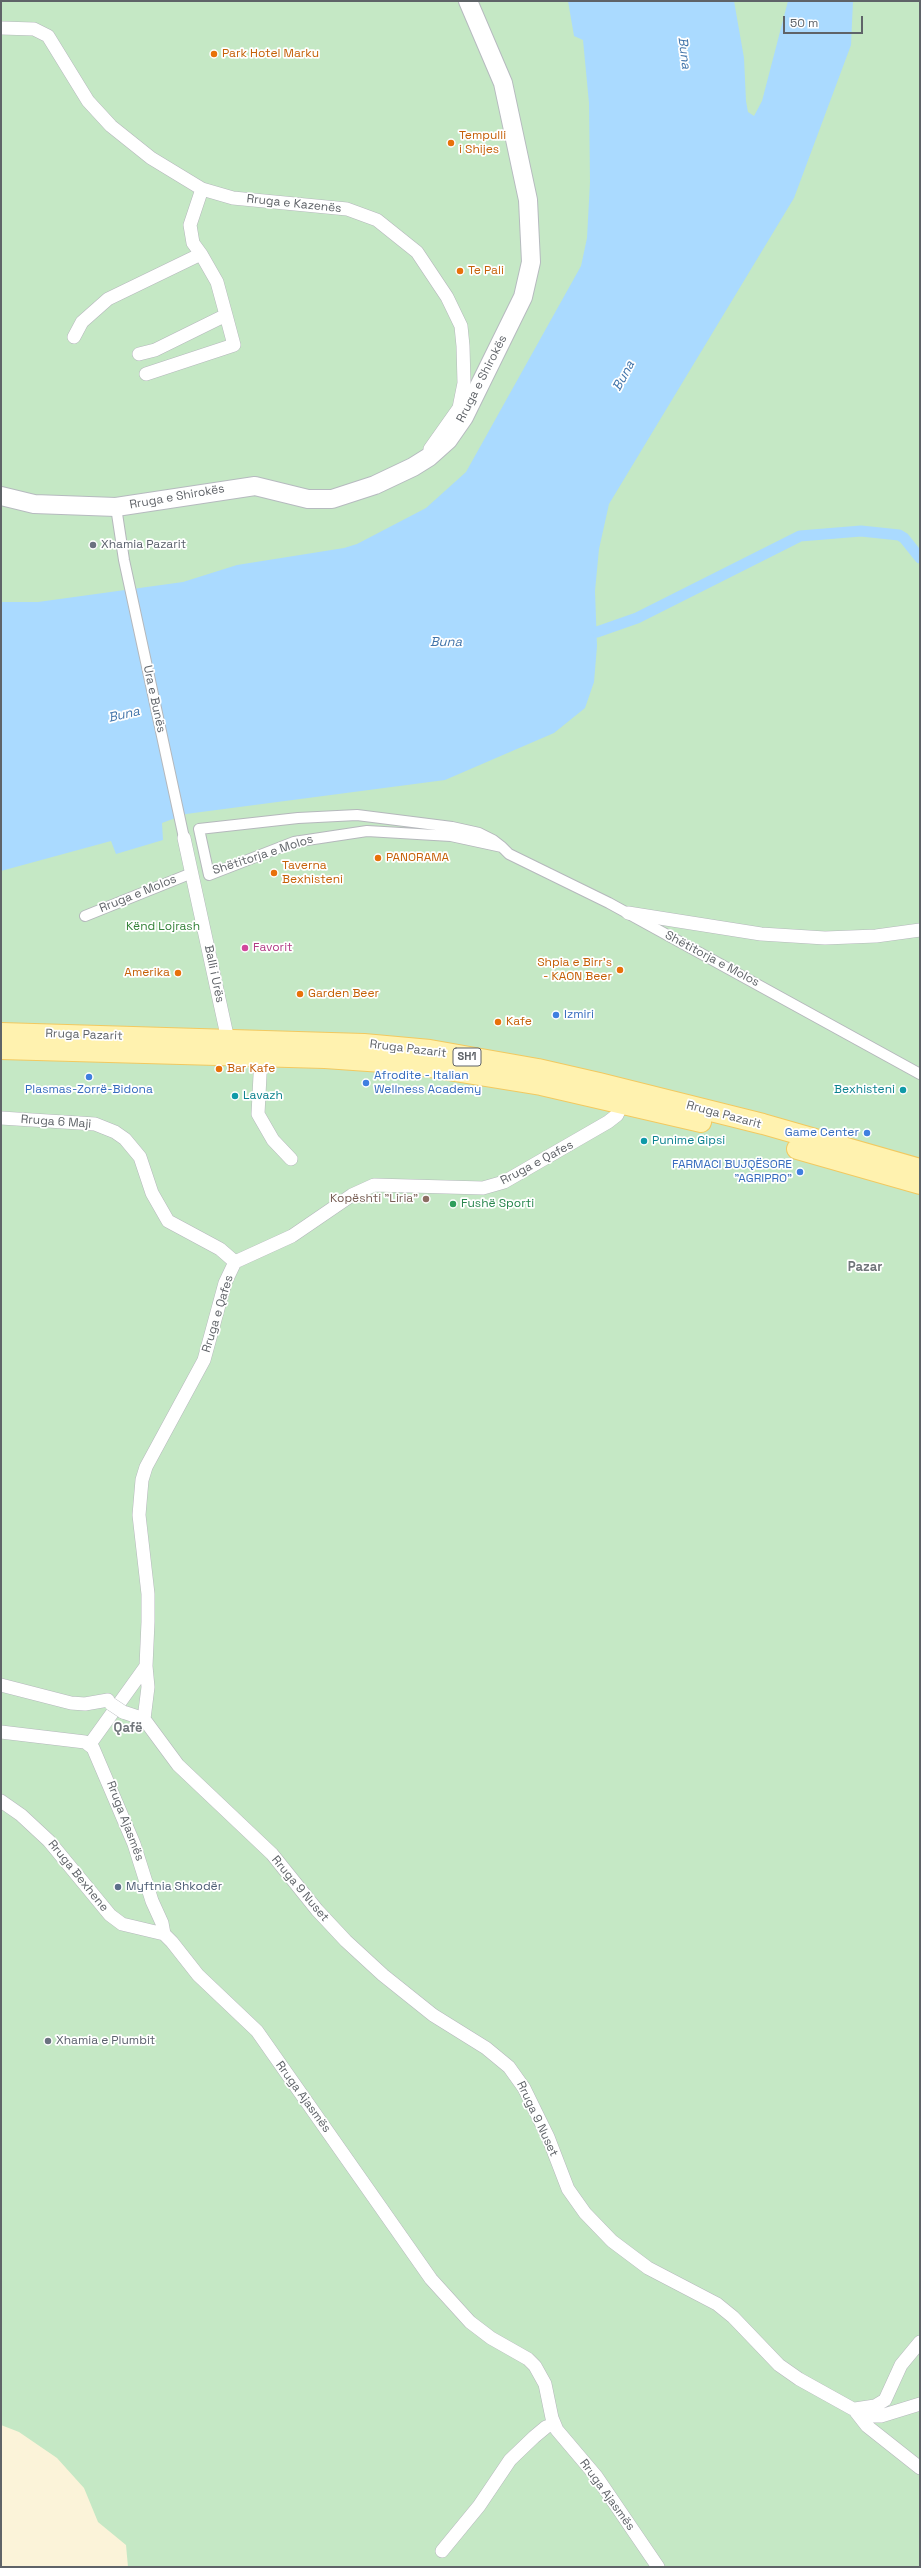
<!DOCTYPE html>
<meta charset="utf-8">
<style>
body{margin:0}
#map{position:relative;width:921px;height:2568px;overflow:hidden;background:#f1efe8;font-family:"Space Grotesk",sans-serif}
canvas{display:block}
.frame{position:absolute;inset:0;border:2px solid #5f6368;pointer-events:none}
.scale{position:absolute;left:783px;top:16px;width:80px;height:18px;box-sizing:border-box;border:2px solid #5f6368;border-top:0;padding-left:5px;font-size:12px;line-height:14px;white-space:nowrap;color:#5f6368;-webkit-text-stroke:3px #fff;paint-order:stroke}
</style>
<div id="map">
<canvas width="921" height="2568"></canvas>
<div class="frame"></div>
<div class="scale">50 m</div>
</div>
<script>
const ctx = document.querySelector('canvas').getContext('2d');
ctx.lineJoin = 'round';
function fill(path, color) {
  ctx.fillStyle = color;
  ctx.fill(path, 'evenodd');
}
function shape(rows) {
  const path = new Path2D();
  for (const r of rows) {
    path.moveTo(r[0], r[1]);
    for (let i = 2; i < r.length; i += 2) path.lineTo(r[i], r[i + 1]);
  }
  return path;
}
function strokePath(path, color, width, dash) {
  ctx.strokeStyle = color;
  ctx.lineWidth = width;
  ctx.lineCap = dash ? 'butt' : 'round';
  ctx.setLineDash(dash || []);
  ctx.stroke(path);
}
function label(font, color, halo, rows, align = 'center') {
  ctx.font = font + ' "Space Grotesk",sans-serif';
  ctx.lineWidth = 3.5;
  ctx.setLineDash([]);
  ctx.textBaseline = 'middle';
  ctx.strokeStyle = halo;
  ctx.fillStyle = color;
  for (const [text, x, y, turn = 0] of rows) {
    ctx.save();
    ctx.translate(x, y);
    ctx.rotate((+turn || 0) * Math.PI / 180);
    ctx.textAlign = isNaN(turn) ? turn : align;
    if (halo) ctx.strokeText(text, 0, 0);
    ctx.fillText(text, 0, 0);
    ctx.restore();
  }
}
const green = shape([
 [1,1,920,1,920,2567,94,2567,1,2490]
]);
const sand = shape([
 [1,2425,19,2432,57,2458,84,2488,98,2522,126,2545,128,2567,1,2567]
]);
const water = shape([
 [568,1,734,1,744,58,746,101,748,112,754,116,762,101,788,1,853,1,851,45,794,198,609,504,599,549,595,591,597,646,594,682,585,708,554,733,445,780,186,814,162,823,163,840,116,854,111,841,1,871,1,602,38,602,183,582,237,565,344,548,357,544,426,508,466,472,581,266,587,238,590,182,589,103,583,40,574,36]
]);
const canal = shape([
 [597,632,637,618,800,536,861,531,899,535,904,538,920,558]
]);
const pedestrian = shape([
 [116,507,124,560,184,838],
 [502,847,451,836,367,831,294,842,209,875,199,829,298,818,357,815,452,827,479,833,493,840,502,847,509,854,609,903,920,1074],
 [85,916,192,873]
]);
const minor = shape([
 [1,28,34,29,48,36,88,101,111,126,151,158,202,189,233,198,347,209,377,220,417,252,447,297,461,326,463,346,464,383,459,408,430,449],
 [201,254,193,243,190,225,202,189],
 [74,337,82,322,108,299,201,254,217,282,226,315],
 [139,354,155,350,226,315,234,345,146,374],
 [184,838,228,1040],
 [628,913,761,934,825,938,876,936,920,930],
 [261,1056,258,1114,273,1140,291,1159],
 [1,1118,95,1124,115,1132,125,1139,140,1157,152,1193,168,1221,220,1249,235,1262],
 [1,1685,71,1703,85,1704,108,1700],
 [123,1712,144,1719],
 [144,1719,178,1765,272,1854,317,1910,346,1941,383,1975,433,2015,486,2048,509,2067,524,2088,548,2137,568,2189,585,2213,612,2241,648,2268,717,2304,733,2317,779,2365,799,2379,853,2409,867,2416,881,2416,920,2404],
 [144,1719,148,1687,146,1666,148,1622,148,1594,139,1515,142,1480,146,1467,204,1360,225,1283,235,1262,292,1236,352,1195,374,1185,483,1188,504,1182,608,1122,617,1115,622,1104],
 [1,1732,85,1742,93,1748,134,1844,152,1901,162,1923,164,1934,172,1942,198,1975,257,2031,431,2279,470,2322,491,2338,528,2359,535,2366,545,2384,552,2418,557,2430,596,2476,658,2567],
 [90,1744,146,1666],
 [1,1801,21,1815,49,1841,110,1915,122,1924,164,1934],
 [855,2409,875,2406,885,2400,901,2365,920,2342],
 [856,2412,867,2426,920,2468],
 [442,2551,479,2506,510,2460,534,2437,546,2427,554,2424]
]);
const secondary = shape([
 [1,496,34,504,116,507,255,486,308,499,332,499,375,485,413,467,429,457,448,440,464,417,523,297,531,262,528,200,503,83,468,1]
]);
const primary = shape([
 [1,1033,364,1044,430,1050,538,1069,599,1083,763,1124,920,1169],
 [1,1049,325,1058,411,1064,541,1085,701,1122],
 [797,1149,920,1184]
]);
const minorBridge = shape([
 [111,1704,123,1712]
]);
const markers = [
 [214,54,4,"#e8710a"],
 [451,143,4,"#e8710a"],
 [460,271,4,"#e8710a"],
 [93,545,4,"#6b7280"],
 [378,858,4,"#e8710a"],
 [274,873,4,"#e8710a"],
 [245,948,4,"#d1479c"],
 [620,970,4,"#e8710a"],
 [178,973,4,"#e8710a"],
 [300,994,4,"#e8710a"],
 [556,1015,4,"#3f7fe0"],
 [498,1022,4,"#e8710a"],
 [219,1069,4,"#e8710a"],
 [89,1077,4,"#3f7fe0"],
 [366,1083,4,"#3f7fe0"],
 [903,1090,4,"#0f9aa8"],
 [235,1096,4,"#0f9aa8"],
 [867,1133,4,"#3f7fe0"],
 [644,1141,4,"#0f9aa8"],
 [800,1172,4,"#3f7fe0"],
 [426,1199,4,"#8d6e63"],
 [453,1204,4,"#2e9e5b"],
 [118,1887,4,"#5c6f8a"],
 [48,2041,4,"#6b7280"]
];
const shields = [
 [467,1057,28]
];
const shieldNames = [
 ["SH1",467,1057]
];
const foodNames = [
 ["Park Hotel Marku",222,54],
 ["Tempulli",459,136],
 ["i Shijes",459,150],
 ["Te Pali",468,271],
 ["PANORAMA",386,858],
 ["Taverna",282,866],
 ["Bexhisteni",282,880],
 ["Shpia e Birr's",612,963,"right"],
 ["- KAON Beer",612,977,"right"],
 ["Amerika",170,973,"right"],
 ["Garden Beer",308,994],
 ["Kafe",506,1022],
 ["Bar Kafe",227,1069]
];
const streetNames = [
 ["Rruga e Kazenës",294,204,6],
 ["Rruga e Shirokës",482,379,-63],
 ["Rruga e Shirokës",177,497,-10],
 ["Ura e Bunës",154,699,78],
 ["Shëtitorja e Molos",263,855,-18],
 ["Rruga e Molos",138,894,-22],
 ["Shëtitorja e Molos",712,959,28],
 ["Balli i Urës",214,974,78],
 ["Rruga Pazarit",84,1035,2],
 ["Rruga Pazarit",408,1049,7],
 ["Rruga Pazarit",724,1115,15],
 ["Rruga 6 Maji",56,1122,4],
 ["Rruga e Qafes",537,1163,-28],
 ["Rruga e Qafes",218,1314,-73],
 ["Rruga Ajasmës",125,1821,69],
 ["Rruga Bexhene",78,1876,51],
 ["Rruga 9 Nuset",300,1889,50],
 ["Rruga Ajasmës",303,2097,54],
 ["Rruga 9 Nuset",537,2119,65],
 ["Rruga Ajasmës",607,2495,54]
];
const worshipNames = [
 ["Xhamia Pazarit",101,545],
 ["Xhamia e Plumbit",56,2041]
];
const parkNames = [
 ["Kënd Lojrash",163,927]
];
const hotelNames = [
 ["Favorit",253,948]
];
const shopNames = [
 ["Izmiri",564,1015],
 ["Afrodite - Italian",374,1076],
 ["Wellness Academy",374,1090],
 ["Plasmas-Zorrë-Bidona",89,1090,"center"],
 ["Game Center",859,1133,"right"],
 ["FARMACI BUJQËSORE",792,1165,"right"],
 ["\"AGRIPRO\"",792,1179,"right"]
];
const cultureNames = [
 ["Bexhisteni",895,1090,"right"],
 ["Lavazh",243,1096],
 ["Punime Gipsi",652,1141]
];
const educationNames = [
 ["Kopështi \"Liria\"",418,1199]
];
const leisureNames = [
 ["Fushë Sporti",461,1204]
];
const serviceNames = [
 ["Myftnia Shkodër",126,1887]
];
const waterNames = [
 ["Buna",684,53,83],
 ["Buna",624,376,-62],
 ["Buna",446,642],
 ["Buna",124,715,-13]
];
const neighbourhoodNames = [
 ["Pazar",865,1267],
 ["Qafë",128,1728]
];
fill(green, '#c5e8c5');
fill(sand, '#fbf3d9');
fill(water, '#aadaff');
strokePath(canal, '#aadaff', 11);
strokePath(pedestrian, '#b5b8bc', 12);
strokePath(minor, '#b5b8bc', 14);
strokePath(secondary, '#b6babf', 20);
strokePath(primary, '#f2c960', 22);
strokePath(pedestrian, '#fff', 10);
strokePath(minor, '#fff', 13);
strokePath(secondary, '#fff', 18);
strokePath(primary, '#fff2af', 20);
strokePath(minorBridge, '#b5b8bc', 14, []);
strokePath(minorBridge, '#fff', 13);
for (const [x, y, r, color] of markers) {
  const dot = new Path2D();
  dot.arc(x, y, r, 0, 2 * Math.PI);
  ctx.fillStyle = color;
  ctx.fill(dot);
  strokePath(dot, '#fff', 1.5);
}
for (const [x, y, w] of shields) {
  const box = new Path2D();
  box.roundRect(x - w / 2, y - 9, w, 18, 3);
  ctx.fillStyle = '#fff';
  ctx.fill(box);
  strokePath(box, '#5f6368', 1);
}
label('bold 11px', '#5f6368', null, shieldNames);
label('12px', '#c56008', '#fff', foodNames, 'left');
label('12px', '#5f6368', '#fff', streetNames);
label('12px', '#5b616d', '#fff', worshipNames, 'left');
label('12px', '#348238', '#fff', parkNames);
label('12px', '#b23c85', '#fff', hotelNames, 'left');
label('12px', '#366cbe', '#fff', shopNames, 'left');
label('12px', '#0d838f', '#fff', cultureNames, 'left');
label('12px', '#785e54', '#fff', educationNames, 'right');
label('12px', '#27864d', '#fff', leisureNames, 'left');
label('12px', '#4e5e75', '#fff', serviceNames, 'left');
label('italic 13px', '#4174aa', '#fff', waterNames);
label('bold 13px', '#70757a', '#fff', neighbourhoodNames);
</script>
